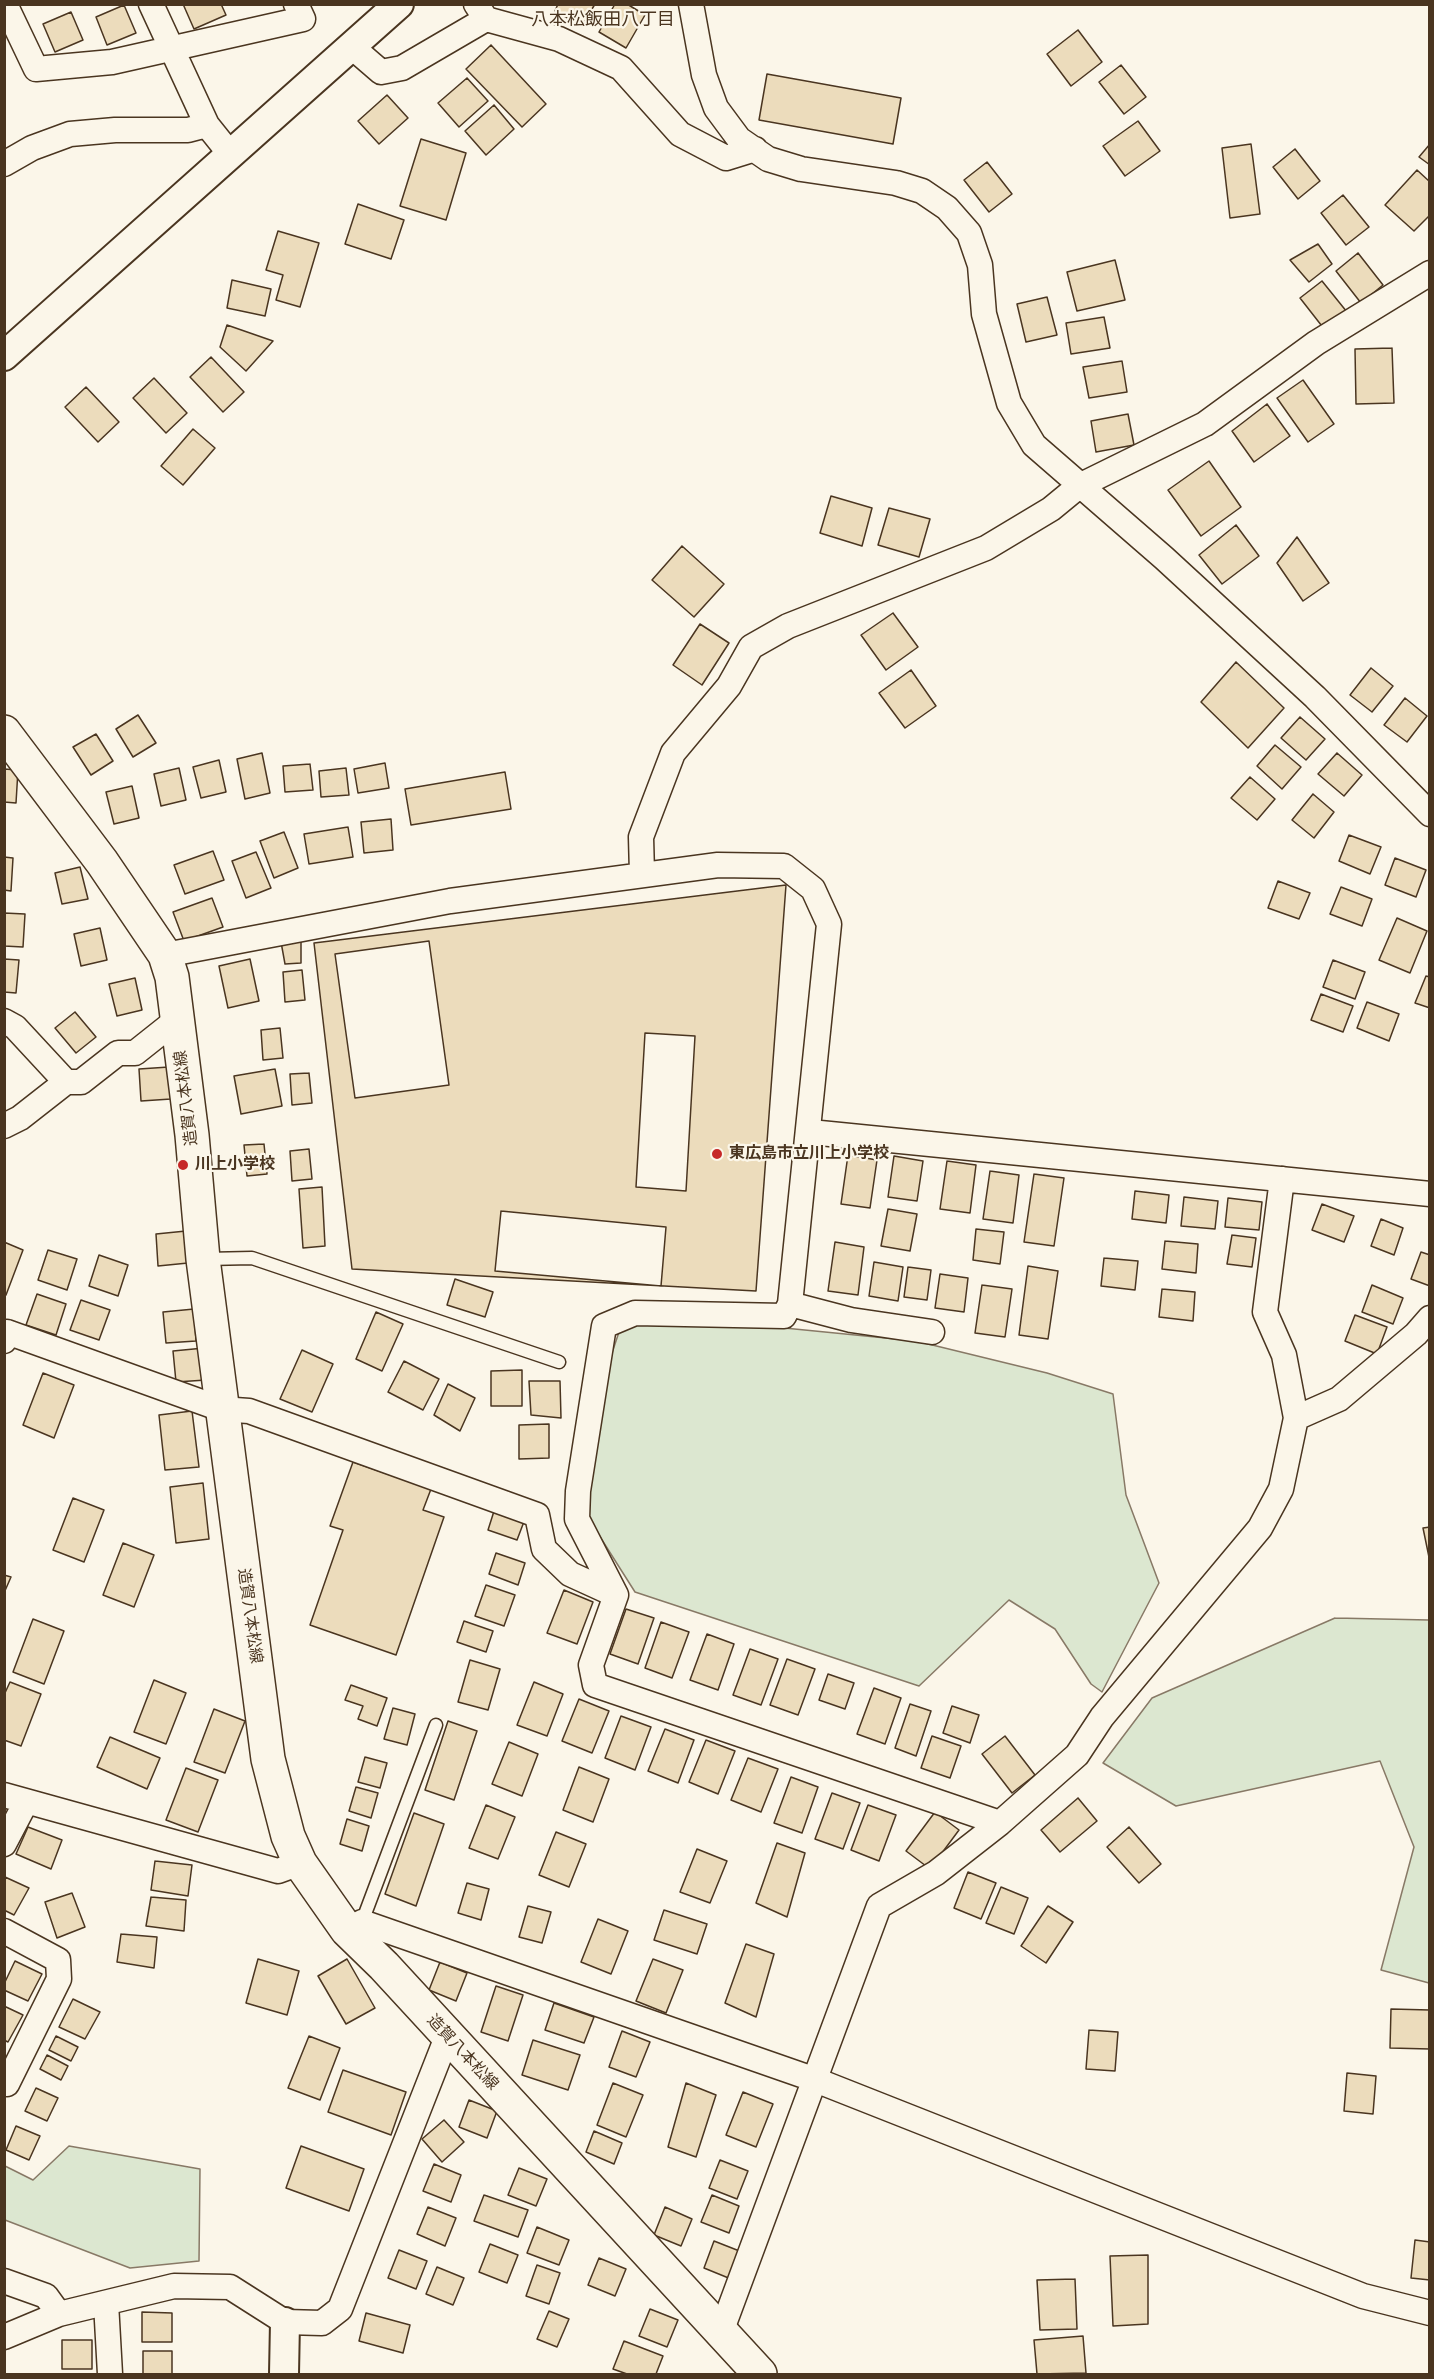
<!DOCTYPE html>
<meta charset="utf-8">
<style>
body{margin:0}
#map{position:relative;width:1434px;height:2379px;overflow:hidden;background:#fbf6e9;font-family:"Titillium Web",sans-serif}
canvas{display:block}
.frame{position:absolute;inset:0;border:6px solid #4a3520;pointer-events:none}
</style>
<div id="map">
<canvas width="1434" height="2379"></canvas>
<div class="frame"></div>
</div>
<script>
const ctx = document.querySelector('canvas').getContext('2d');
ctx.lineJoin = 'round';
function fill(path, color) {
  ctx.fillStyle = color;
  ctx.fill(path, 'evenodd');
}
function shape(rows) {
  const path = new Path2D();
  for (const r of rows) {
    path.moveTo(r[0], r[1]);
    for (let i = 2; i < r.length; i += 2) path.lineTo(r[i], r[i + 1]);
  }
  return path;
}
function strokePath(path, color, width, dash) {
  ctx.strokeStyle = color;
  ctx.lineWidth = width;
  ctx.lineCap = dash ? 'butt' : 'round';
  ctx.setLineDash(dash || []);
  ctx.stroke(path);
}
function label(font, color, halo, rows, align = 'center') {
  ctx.font = font + ' "Titillium Web","Noto Sans JP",sans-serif';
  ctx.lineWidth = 4.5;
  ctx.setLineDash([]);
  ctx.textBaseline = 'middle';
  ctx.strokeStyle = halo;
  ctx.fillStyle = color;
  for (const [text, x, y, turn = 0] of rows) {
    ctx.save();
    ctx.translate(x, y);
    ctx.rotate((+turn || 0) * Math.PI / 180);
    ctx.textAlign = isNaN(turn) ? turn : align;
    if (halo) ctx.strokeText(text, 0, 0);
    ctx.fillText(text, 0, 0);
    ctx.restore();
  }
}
const green = shape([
 [624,1317,744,1324,916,1341,1047,1373,1113,1394,1126,1495,1159,1583,1102,1692,1091,1684,1055,1629,1009,1600,919,1686,635,1592,583,1510,588,1425,624,1317],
 [1335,1618,1429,1620,1429,1983,1381,1970,1414,1847,1380,1761,1176,1806,1103,1763,1152,1698,1335,1618],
 [69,2146,200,2169,199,2261,130,2268,5,2220,5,2166,33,2180,69,2146]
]);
const building = shape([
 [183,4,221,4,226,15,194,29,183,4],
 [558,4,595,4,582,26,555,11,558,4],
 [615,4,627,4,645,15,626,48,599,32,615,4],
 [124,5,136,33,107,45,96,17,124,5],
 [71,12,83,40,55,52,43,24,71,12],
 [1078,30,1102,62,1071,86,1047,54,1078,30],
 [491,45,546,104,522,127,466,69,491,45],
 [1121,65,1146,97,1124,114,1099,82,1121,65],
 [767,74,901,98,893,144,759,120,767,74],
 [467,78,488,101,459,127,438,103,467,78],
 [387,95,408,118,379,144,358,121,387,95],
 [494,105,514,129,486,155,465,131,494,105],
 [1138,121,1160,151,1125,176,1103,146,1138,121],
 [421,139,466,153,446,220,400,206,421,139],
 [1251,144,1260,214,1230,218,1222,148,1251,144],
 [1430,144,1430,165,1419,157,1430,144],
 [1295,149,1320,181,1298,199,1273,167,1295,149],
 [987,162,1012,194,989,212,964,180,987,162],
 [1417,170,1430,182,1430,215,1414,231,1385,205,1417,170],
 [1343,195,1369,227,1346,245,1321,213,1343,195],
 [358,204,404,220,391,259,345,244,358,204],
 [278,231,319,243,300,307,276,300,283,275,266,270,278,231],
 [1318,244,1332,264,1309,282,1290,260,1318,244],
 [1358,253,1383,285,1361,303,1336,271,1358,253],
 [1115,260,1125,300,1077,311,1067,272,1115,260],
 [232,280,271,289,265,316,227,308,232,280],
 [1322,281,1347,312,1325,330,1300,298,1322,281],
 [1047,297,1057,335,1026,342,1017,304,1047,297],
 [1104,317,1110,348,1071,354,1066,323,1104,317],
 [227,325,273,341,246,371,220,347,227,325],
 [1392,348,1394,403,1356,404,1355,349,1392,348],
 [211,357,244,392,223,412,190,377,211,357],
 [1122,361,1127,392,1089,398,1083,367,1122,361],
 [154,378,187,413,166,433,133,398,154,378],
 [1303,380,1334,424,1308,442,1277,398,1303,380],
 [86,387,119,422,98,442,65,407,86,387],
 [1267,404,1290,436,1254,462,1232,431,1267,404],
 [1128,414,1134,445,1096,452,1091,421,1128,414],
 [193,429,215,448,183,485,161,466,193,429],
 [1209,461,1241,507,1201,536,1168,490,1209,461],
 [831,496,872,508,862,546,820,533,831,496],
 [889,508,930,519,919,557,878,545,889,508],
 [1236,525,1259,556,1222,584,1199,555,1236,525],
 [1297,537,1329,583,1303,601,1277,563,1297,537],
 [682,546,724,584,694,617,652,580,682,546],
 [893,613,918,647,886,670,861,635,893,613],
 [700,624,729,643,702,685,673,665,700,624],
 [1236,662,1284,708,1248,748,1201,702,1236,662],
 [1371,668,1393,686,1372,712,1350,695,1371,668],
 [911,670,936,706,905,728,879,693,911,670],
 [1405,698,1427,716,1407,742,1384,725,1405,698],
 [138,715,156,743,133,757,116,729,138,715],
 [1300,717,1325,739,1306,760,1281,738,1300,717],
 [96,734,113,761,91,775,73,747,96,734],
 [1275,745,1301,767,1282,789,1257,766,1275,745],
 [262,753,270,793,245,799,237,759,262,753],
 [1337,753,1362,775,1344,796,1318,774,1337,753],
 [219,760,226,792,201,798,193,767,219,760],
 [385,763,389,788,358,793,354,769,385,763],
 [310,764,313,790,285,792,283,766,310,764],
 [179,768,186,800,161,806,154,774,179,768],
 [346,768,349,795,321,797,319,771,346,768],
 [4,769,18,770,16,803,4,802,4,769],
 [505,772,511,809,411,825,405,789,505,772],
 [1250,777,1275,799,1257,820,1231,798,1250,777],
 [132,786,139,818,114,824,106,792,132,786],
 [1313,794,1334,812,1314,838,1292,820,1313,794],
 [391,819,393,850,364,853,361,822,391,819],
 [348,827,353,857,309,864,304,834,348,827],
 [284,832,298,868,274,878,260,841,284,832],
 [1349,835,1381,847,1370,874,1339,861,1349,835],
 [213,851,224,880,185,894,174,865,213,851],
 [256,852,271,888,246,898,232,861,256,852],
 [4,857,13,858,11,891,4,890,4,857],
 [1395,858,1426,870,1416,897,1385,885,1395,858],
 [80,867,88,899,62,904,55,873,80,867],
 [1278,881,1310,893,1299,919,1268,908,1278,881],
 [786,885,756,1291,352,1269,314,943,786,885],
 [1341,887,1372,899,1362,926,1330,914,1341,887],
 [212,898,223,927,184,941,173,912,212,898],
 [4,913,25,914,23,947,4,946,4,913],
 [1397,918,1427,931,1410,973,1379,960,1397,918],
 [100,928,107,960,81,966,74,934,100,928],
 [301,940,301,963,285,964,281,942,301,940],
 [429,941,449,1085,355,1098,335,954,429,941],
 [4,959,19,960,16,993,4,992,4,959],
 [250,959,259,1001,228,1008,219,966,250,959],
 [1333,960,1365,972,1355,999,1323,987,1333,960],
 [302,970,305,1000,285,1002,283,972,302,970],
 [1426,976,1430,977,1430,1008,1415,1003,1426,976],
 [135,978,142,1010,117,1016,109,984,135,978],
 [1321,994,1353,1006,1343,1032,1311,1020,1321,994],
 [1367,1002,1399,1014,1389,1041,1357,1028,1367,1002],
 [75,1012,96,1037,76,1053,55,1028,75,1012],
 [280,1028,283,1058,263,1060,261,1030,280,1028],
 [645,1033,695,1036,686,1191,636,1187,645,1033],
 [169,1067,171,1099,141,1101,139,1069,169,1067],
 [275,1069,282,1106,241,1114,234,1076,275,1069],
 [309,1073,312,1103,292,1105,290,1074,309,1073],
 [264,1144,267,1174,247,1176,244,1145,264,1144],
 [309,1149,312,1179,292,1181,290,1151,309,1149],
 [848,1155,877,1160,870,1208,841,1204,848,1155],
 [894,1156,923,1161,917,1201,888,1197,894,1156],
 [947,1161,976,1165,970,1213,940,1209,947,1161],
 [990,1171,1019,1175,1013,1223,983,1219,990,1171],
 [1034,1174,1064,1178,1054,1246,1024,1242,1034,1174],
 [322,1187,325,1246,303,1248,299,1189,322,1187],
 [1135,1191,1169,1195,1166,1223,1132,1219,1135,1191],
 [1184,1197,1218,1201,1215,1229,1181,1226,1184,1197],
 [1228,1198,1262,1202,1259,1230,1225,1227,1228,1198],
 [1322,1204,1354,1216,1344,1242,1312,1230,1322,1204],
 [888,1209,917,1214,910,1251,881,1246,888,1209],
 [501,1211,666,1227,661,1286,495,1271,501,1211],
 [1381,1219,1403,1228,1394,1255,1371,1246,1381,1219],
 [976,1229,1004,1232,1000,1264,973,1260,976,1229],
 [186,1231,188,1263,158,1266,156,1234,186,1231],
 [1232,1235,1256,1238,1252,1267,1227,1264,1232,1235],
 [1165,1241,1198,1244,1196,1273,1162,1269,1165,1241],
 [4,1242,23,1250,6,1295,4,1294,4,1242],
 [835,1242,864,1247,858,1295,828,1291,835,1242],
 [48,1250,77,1259,67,1290,38,1280,48,1250],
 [1421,1252,1430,1255,1430,1286,1411,1279,1421,1252],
 [99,1255,128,1265,118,1296,89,1286,99,1255],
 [1104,1258,1138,1261,1135,1290,1101,1286,1104,1258],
 [874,1262,903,1267,898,1301,869,1296,874,1262],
 [1028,1266,1058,1271,1048,1339,1019,1335,1028,1266],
 [908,1267,931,1270,927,1300,904,1297,908,1267],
 [940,1274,968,1278,964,1312,935,1308,940,1274],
 [455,1279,493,1292,485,1317,447,1305,455,1279],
 [982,1285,1012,1289,1005,1337,975,1333,982,1285],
 [1372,1285,1403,1298,1393,1324,1362,1312,1372,1285],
 [1162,1289,1195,1292,1193,1321,1159,1317,1162,1289],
 [37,1294,66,1304,56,1335,26,1325,37,1294],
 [81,1300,110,1310,99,1340,70,1330,81,1300],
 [194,1309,196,1341,166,1343,163,1312,194,1309],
 [376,1312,403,1324,382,1371,356,1359,376,1312],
 [1355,1315,1387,1327,1377,1354,1345,1341,1355,1315],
 [204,1348,206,1380,176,1382,173,1351,204,1348],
 [302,1350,333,1364,312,1412,280,1399,302,1350],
 [404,1361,439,1379,423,1410,388,1392,404,1361],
 [522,1370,522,1406,491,1406,491,1371,522,1370],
 [43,1373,74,1385,54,1438,23,1425,43,1373],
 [529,1381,560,1381,561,1418,531,1415,529,1381],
 [448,1384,475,1398,460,1431,434,1415,448,1384],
 [192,1411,199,1467,165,1470,159,1415,192,1411],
 [549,1424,549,1458,519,1459,519,1425,549,1424],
 [353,1462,431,1489,423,1510,444,1517,396,1655,310,1625,343,1530,330,1526,353,1462],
 [203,1483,209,1539,176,1543,170,1487,203,1483],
 [73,1498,104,1510,84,1562,53,1550,73,1498],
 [495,1508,525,1519,517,1540,488,1530,495,1508],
 [1430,1527,1430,1562,1423,1528,1430,1527],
 [123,1543,154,1555,134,1607,103,1595,123,1543],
 [496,1553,525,1563,518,1585,489,1574,496,1553],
 [4,1575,11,1577,4,1593,4,1575],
 [486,1585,515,1595,504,1626,475,1616,486,1585],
 [564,1590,593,1602,577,1644,547,1633,564,1590],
 [626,1609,654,1618,638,1664,610,1654,626,1609],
 [33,1619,64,1631,44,1684,13,1672,33,1619],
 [464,1621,493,1631,486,1652,457,1642,464,1621],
 [661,1622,689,1632,672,1678,645,1668,661,1622],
 [707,1634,734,1644,718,1690,690,1680,707,1634],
 [750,1649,778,1659,761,1705,733,1695,750,1649],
 [787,1659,815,1669,798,1715,770,1705,787,1659],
 [470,1660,500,1669,488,1710,458,1702,470,1660],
 [828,1674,854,1683,845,1709,819,1700,828,1674],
 [154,1680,186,1693,166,1744,134,1732,154,1680],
 [10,1682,41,1694,21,1746,4,1740,4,1695,10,1682],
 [534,1682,563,1694,547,1736,517,1725,534,1682],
 [351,1685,387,1698,377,1726,358,1719,363,1706,345,1700,351,1685],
 [874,1688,901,1698,885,1744,857,1734,874,1688],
 [579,1699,609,1711,592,1753,562,1741,579,1699],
 [910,1704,931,1711,916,1756,895,1748,910,1704],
 [952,1706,979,1715,970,1743,943,1733,952,1706],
 [393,1708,415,1714,407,1745,384,1739,393,1708],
 [214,1709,245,1721,225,1773,194,1762,214,1709],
 [621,1716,651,1727,635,1770,605,1758,621,1716],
 [448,1721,477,1731,454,1800,425,1790,448,1721],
 [665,1729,694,1740,678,1783,648,1771,665,1729],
 [932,1736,961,1746,950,1778,921,1768,932,1736],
 [1005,1736,1035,1775,1012,1793,982,1754,1005,1736],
 [110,1737,160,1758,147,1789,97,1767,110,1737],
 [706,1740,735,1751,718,1794,689,1782,706,1740],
 [509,1742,538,1754,522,1796,492,1784,509,1742],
 [365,1757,387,1763,380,1788,358,1782,365,1757],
 [748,1758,778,1769,761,1812,731,1800,748,1758],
 [579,1767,609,1779,593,1822,563,1810,579,1767],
 [186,1768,218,1780,198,1832,166,1820,186,1768],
 [791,1777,818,1787,802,1833,774,1823,791,1777],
 [356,1787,378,1793,371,1818,349,1811,356,1787],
 [832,1793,860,1803,843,1849,815,1839,832,1793],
 [1078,1798,1097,1821,1060,1852,1041,1830,1078,1798],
 [486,1805,515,1817,498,1859,469,1848,486,1805],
 [868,1805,896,1815,879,1861,851,1850,868,1805],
 [935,1812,959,1830,930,1869,906,1851,935,1812],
 [414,1813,444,1824,416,1906,385,1894,414,1813],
 [347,1819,369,1826,362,1851,340,1844,347,1819],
 [28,1827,62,1840,51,1869,16,1854,28,1827],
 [1129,1827,1161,1864,1139,1883,1107,1847,1129,1827],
 [556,1832,586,1844,569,1887,539,1875,556,1832],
 [777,1843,805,1853,787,1917,756,1903,777,1843],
 [697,1849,727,1861,710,1903,680,1892,697,1849],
 [155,1861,192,1865,188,1896,151,1890,155,1861],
 [968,1872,996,1883,981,1919,954,1908,968,1872],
 [5,1877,29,1888,14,1915,4,1910,5,1877],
 [467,1883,489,1889,481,1920,458,1913,467,1883],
 [1001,1887,1028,1898,1014,1934,986,1923,1001,1887],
 [72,1893,85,1927,57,1938,45,1902,72,1893],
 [151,1897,186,1900,184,1931,146,1926,151,1897],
 [528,1906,551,1912,542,1943,519,1937,528,1906],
 [1048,1906,1073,1922,1046,1963,1021,1946,1048,1906],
 [664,1910,707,1924,697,1954,654,1940,664,1910],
 [598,1919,628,1931,611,1974,581,1962,598,1919],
 [121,1934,157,1937,154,1968,117,1962,121,1934],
 [746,1944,774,1954,756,2017,725,2003,746,1944],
 [258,1959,299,1971,287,2015,246,2003,258,1959],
 [347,1959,375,2008,346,2024,318,1976,347,1959],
 [653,1959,683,1970,666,2013,636,2001,653,1959],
 [15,1961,42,1974,28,2001,4,1990,4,1984,15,1961],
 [440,1962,467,1973,456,2001,429,1990,440,1962],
 [496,1986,523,1995,508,2041,481,2032,496,1986],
 [73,1999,100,2012,85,2039,59,2027,73,1999],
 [554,2003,594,2017,584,2043,545,2030,554,2003],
 [4,2006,23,2015,8,2042,4,2040,4,2006],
 [1391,2009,1430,2010,1430,2049,1390,2048,1391,2009],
 [1089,2030,1118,2032,1115,2071,1086,2069,1089,2030],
 [622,2031,650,2042,636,2077,609,2067,622,2031],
 [56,2036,78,2047,71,2061,49,2050,56,2036],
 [309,2036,340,2048,320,2100,288,2088,309,2036],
 [533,2040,580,2055,568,2090,522,2075,533,2040],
 [47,2055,68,2066,61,2080,40,2069,47,2055],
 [343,2070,406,2092,391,2135,328,2112,343,2070],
 [1347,2073,1376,2076,1373,2114,1344,2111,1347,2073],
 [613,2083,643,2095,626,2137,597,2125,613,2083],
 [686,2083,716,2095,696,2157,668,2147,686,2083],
 [36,2088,58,2098,47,2121,25,2111,36,2088],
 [743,2092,773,2104,756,2147,726,2135,743,2092],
 [469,2100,497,2111,487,2138,459,2127,469,2100],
 [444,2120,464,2142,442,2162,422,2139,444,2120],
 [16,2126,40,2136,29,2160,6,2150,16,2126],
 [594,2131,622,2143,614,2164,586,2152,594,2131],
 [301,2146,364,2169,349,2211,286,2188,301,2146],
 [720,2160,748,2171,737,2199,709,2188,720,2160],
 [434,2164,461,2175,451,2202,423,2191,434,2164],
 [519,2168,547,2179,536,2206,508,2195,519,2168],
 [484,2195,528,2210,518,2237,474,2221,484,2195],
 [712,2195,739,2206,729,2233,701,2222,712,2195],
 [428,2207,456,2218,445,2246,417,2234,428,2207],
 [665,2207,692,2219,681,2246,654,2235,665,2207],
 [537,2227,569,2240,559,2265,527,2253,537,2227],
 [1415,2240,1430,2242,1430,2280,1411,2278,1415,2240],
 [714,2241,742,2252,731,2279,704,2268,714,2241],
 [490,2244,518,2255,507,2283,479,2272,490,2244],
 [399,2250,427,2261,416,2289,388,2278,399,2250],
 [1148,2255,1148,2324,1113,2326,1110,2256,1148,2255],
 [599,2258,626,2269,615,2296,588,2285,599,2258],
 [537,2265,560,2273,549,2304,526,2296,537,2265],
 [437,2267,464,2278,453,2305,426,2294,437,2267],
 [1075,2279,1077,2329,1040,2330,1037,2280,1075,2279],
 [650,2309,678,2320,667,2347,639,2336,650,2309],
 [549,2311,569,2319,557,2347,537,2339,549,2311],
 [142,2312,172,2313,172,2342,142,2342,142,2312],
 [366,2313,410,2325,403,2353,359,2341,366,2313],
 [1083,2336,1086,2373,1037,2374,1034,2340,1083,2336],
 [62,2340,92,2340,92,2369,62,2369,62,2340],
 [624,2341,663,2356,656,2374,627,2374,613,2369,624,2341],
 [143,2351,172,2351,172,2374,143,2374,143,2351]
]);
const service = shape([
 [206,1259,252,1258,559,1362],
 [362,1922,436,1725]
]);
const minor = shape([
 [5,4,36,69,112,62,303,19,296,4],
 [151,4,207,125,231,155],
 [476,4,486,19,559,39,621,68,680,134,726,158,755,149],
 [691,4,704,75,716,108,739,139,768,159,801,169,896,183,922,191,947,208,969,233,980,265,984,314,1009,403,1034,445,1164,558,1315,697,1430,814],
 [352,47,381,72,402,68,486,19],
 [4,164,32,148,70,134,115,130,188,130,207,125],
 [642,874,641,837,673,753,729,686,751,647,788,626,986,548,1051,509,1079,486,1205,424,1316,343,1430,273],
 [165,955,450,901,718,865,784,866,813,889,829,924,790,1304,784,1316,635,1313,604,1326,578,1491,577,1519,616,1595,591,1665,595,1685,1000,1823],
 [4,1021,15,1027,66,1082,81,1082,118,1053,135,1053,169,1026,177,1022],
 [4,1126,20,1118,66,1082],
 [810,1132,1430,1194],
 [790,1304,851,1320,932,1332],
 [4,1341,7,1332,221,1409,249,1411,537,1515,544,1549,570,1574,616,1595],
 [1296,1418,1339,1399,1416,1334,1430,1318],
 [4,1795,278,1871,300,1863],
 [4,1844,26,1802],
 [347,1930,362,1922,813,2079,1363,2296,1430,2313],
 [4,1931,58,1960,59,1979,7,2084,4,2083],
 [4,2281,46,2296,59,2314],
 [106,2303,110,2374],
 [721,2332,879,1906,936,1873,1000,1823,1077,1755,1102,1717,1260,1528,1281,1489,1296,1418,1284,1355,1265,1312,1282,1179],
 [4,2337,59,2314,174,2286,230,2287,285,2322,322,2323,340,2309,447,2037]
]);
const tertiary = shape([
 [4,356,399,4],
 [284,2374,285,2322]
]);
const secondary = shape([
 [4,732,102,862,165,955,172,977,192,1135,203,1259,268,1759,288,1836,300,1863,347,1930,384,1966,760,2374]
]);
const markers = [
 [717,1154,6,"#c62828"],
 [183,1165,6,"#c62828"]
];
const streetNames = [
 ["造賀八本松線",187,1098,-97],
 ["造賀八本松線",249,1616,82],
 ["造賀八本松線",462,2053,47]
];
const poiNames = [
 ["東広島市立川上小学校",729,1154],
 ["川上小学校",195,1165]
];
const neighbourhoodNames = [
 ["八本松飯田八丁目",603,21]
];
fill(green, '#dce7d0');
strokePath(green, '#887966', 1.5);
fill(building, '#ecdcbc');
strokePath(building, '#4a3520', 1.5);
strokePath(service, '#4a3520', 15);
strokePath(minor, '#4a3520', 27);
strokePath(tertiary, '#4a3520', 32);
strokePath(secondary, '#4a3520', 36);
strokePath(service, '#fbf6e9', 12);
strokePath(minor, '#fbf6e9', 24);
strokePath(tertiary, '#fbf6e9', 28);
strokePath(secondary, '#fbf6e9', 33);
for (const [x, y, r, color] of markers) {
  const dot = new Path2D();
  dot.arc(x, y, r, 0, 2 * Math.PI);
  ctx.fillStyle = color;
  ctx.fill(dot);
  strokePath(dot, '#fbf6e9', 2);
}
label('16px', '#4a3520', '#fbf6e9', streetNames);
label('bold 16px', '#4a3520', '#fbf6e9', poiNames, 'left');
label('18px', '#4a3520', '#fbf6e9', neighbourhoodNames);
</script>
